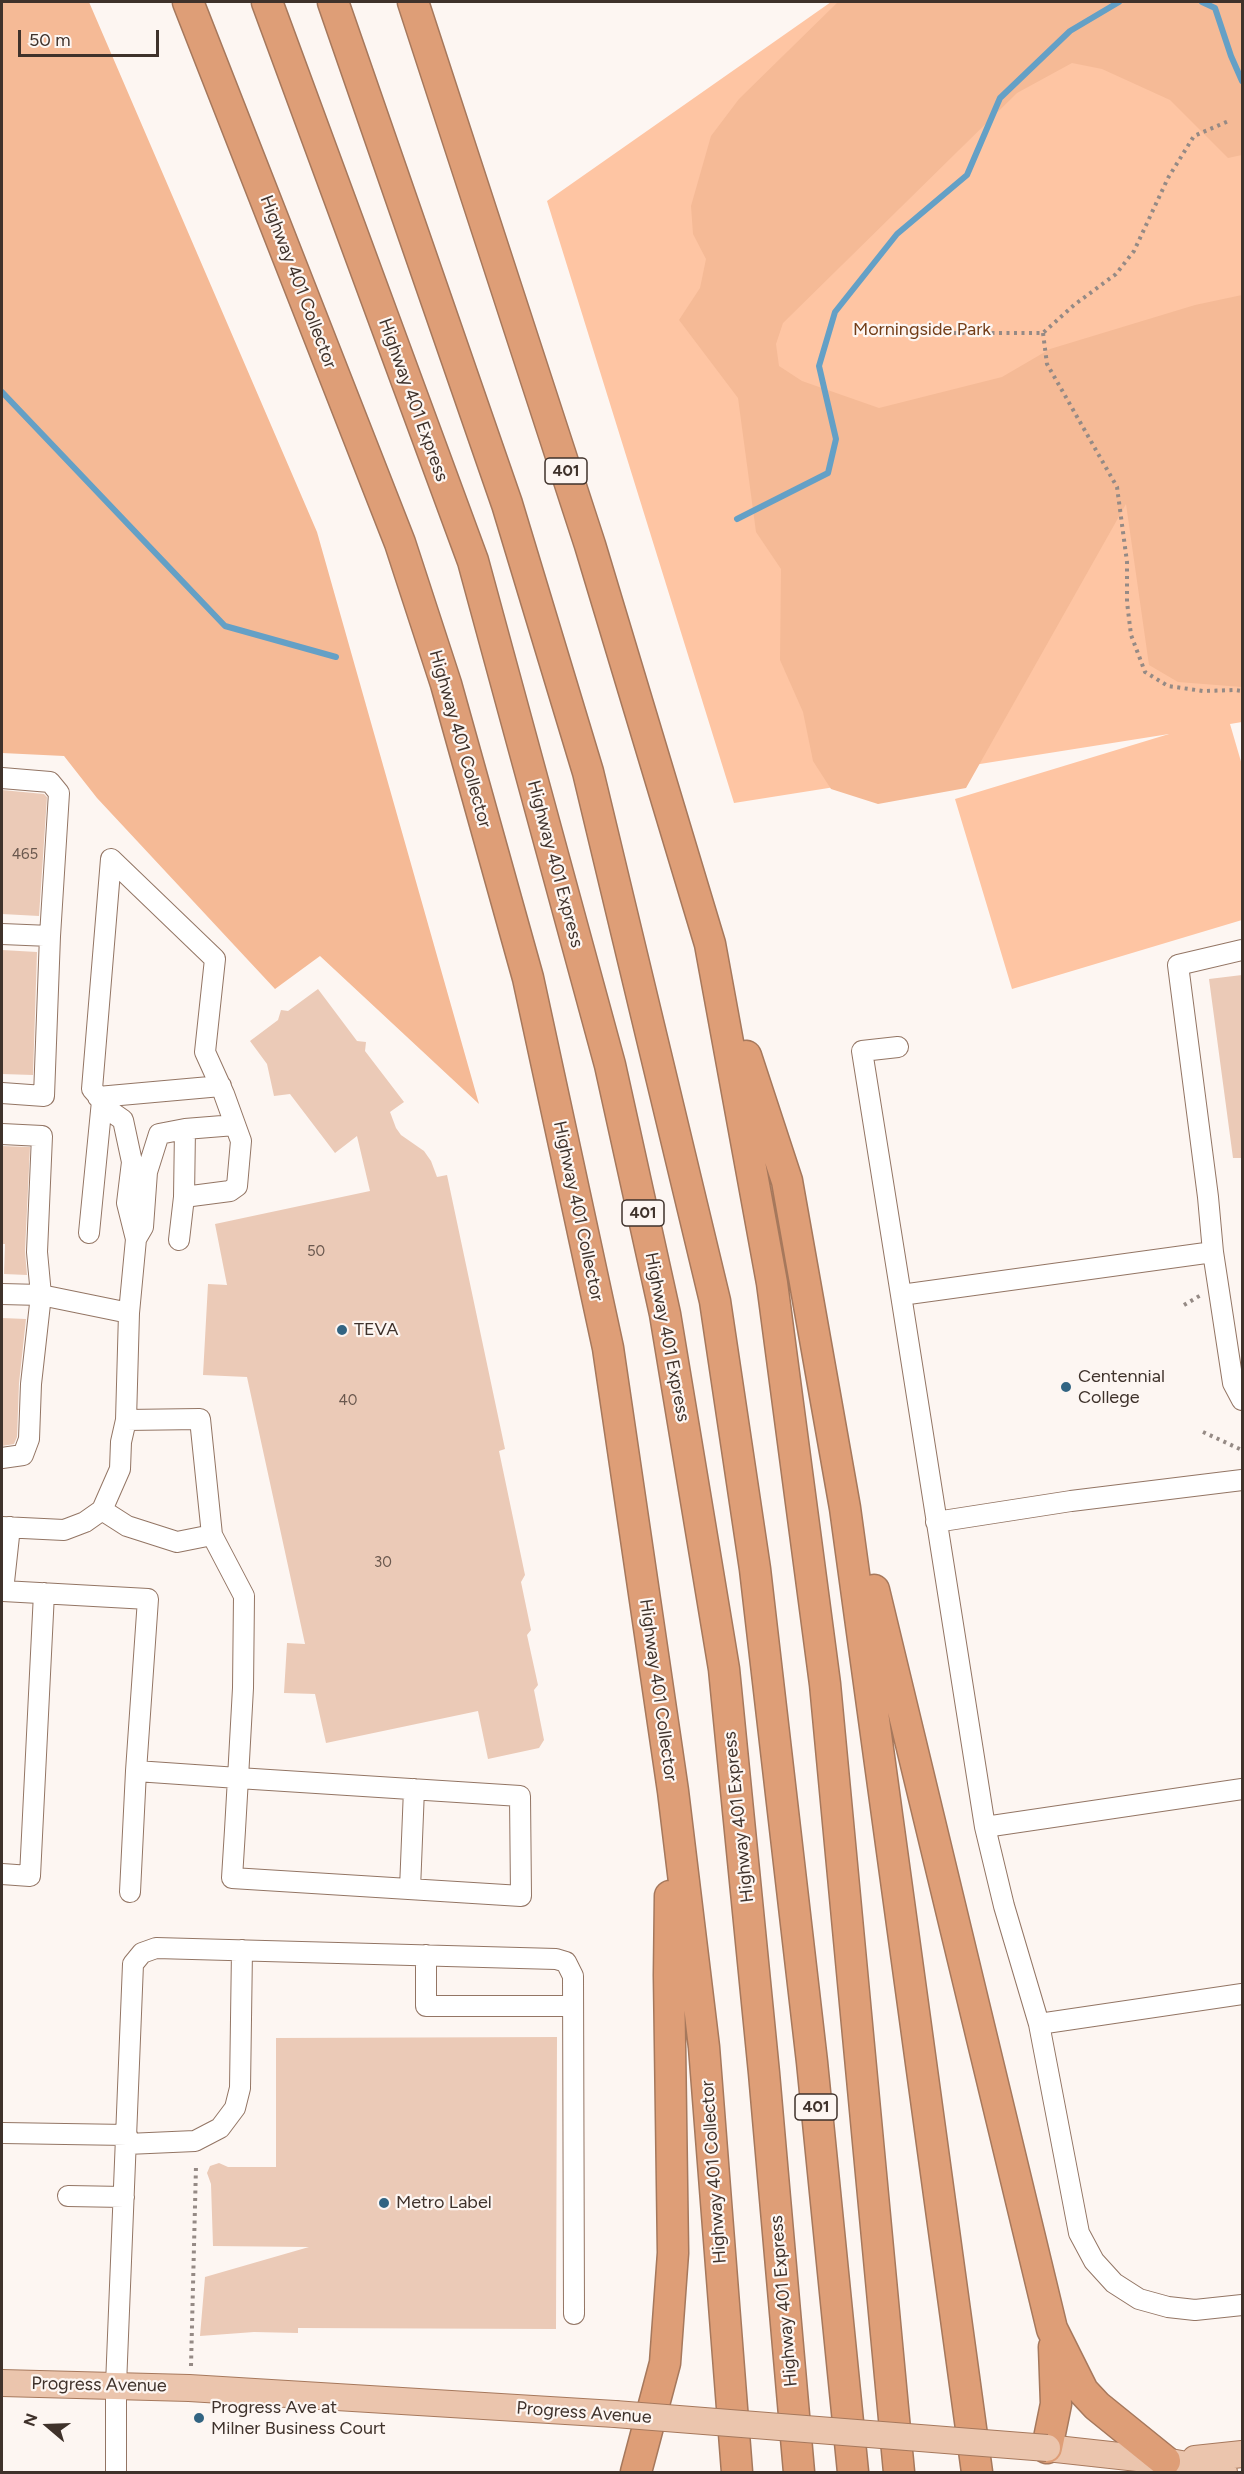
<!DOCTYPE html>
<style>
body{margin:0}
#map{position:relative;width:1244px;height:2474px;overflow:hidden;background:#fdf6f2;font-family:Figtree,sans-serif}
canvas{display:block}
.frame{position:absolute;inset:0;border:3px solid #3f322b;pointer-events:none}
.north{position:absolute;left:18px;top:2396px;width:60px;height:60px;-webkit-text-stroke:4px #fdf6f2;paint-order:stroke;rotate:289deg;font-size:16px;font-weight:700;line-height:24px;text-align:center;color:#3f322b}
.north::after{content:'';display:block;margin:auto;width:21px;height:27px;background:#3f322b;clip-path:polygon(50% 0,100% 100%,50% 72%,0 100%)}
.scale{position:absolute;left:18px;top:30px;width:141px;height:27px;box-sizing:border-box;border:3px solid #3f322b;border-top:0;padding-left:8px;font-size:18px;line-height:21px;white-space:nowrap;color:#3f322b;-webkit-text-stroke:4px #fdf6f2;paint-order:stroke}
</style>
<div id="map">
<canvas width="1244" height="2474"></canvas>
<div class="frame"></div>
<div class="north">N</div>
<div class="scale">50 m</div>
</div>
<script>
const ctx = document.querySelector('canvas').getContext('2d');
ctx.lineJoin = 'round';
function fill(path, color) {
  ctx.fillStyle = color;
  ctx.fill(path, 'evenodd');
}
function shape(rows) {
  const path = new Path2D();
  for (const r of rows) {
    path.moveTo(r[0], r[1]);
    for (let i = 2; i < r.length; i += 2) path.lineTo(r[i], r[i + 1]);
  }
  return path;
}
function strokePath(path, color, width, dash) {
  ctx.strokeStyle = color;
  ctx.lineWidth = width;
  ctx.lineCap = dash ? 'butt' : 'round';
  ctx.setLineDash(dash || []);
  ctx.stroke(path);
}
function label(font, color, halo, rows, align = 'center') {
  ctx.font = font + ' Figtree,sans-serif';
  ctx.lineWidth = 4.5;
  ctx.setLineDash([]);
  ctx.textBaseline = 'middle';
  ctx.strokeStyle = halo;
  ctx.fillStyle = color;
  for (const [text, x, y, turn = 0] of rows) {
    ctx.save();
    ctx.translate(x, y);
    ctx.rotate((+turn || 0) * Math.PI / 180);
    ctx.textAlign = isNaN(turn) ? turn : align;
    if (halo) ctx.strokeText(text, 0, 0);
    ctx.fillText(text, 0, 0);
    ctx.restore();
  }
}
const green = shape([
 [831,2,1242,2,1242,722,1230,724,1242,765,1242,920,1012,989,955,799,1169,734,734,803,547,201]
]);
const forest = shape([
 [2,2,89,2,317,532,479,1104,320,956,275,989,97,798,64,756,2,753],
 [838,2,1242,2,1242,155,1228,158,1170,100,1102,69,1072,63,1017,93,783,323,776,344,779,366,802,381,879,408,1002,377,1050,349,1195,305,1242,295,1242,687,1178,682,1149,665,1126,504,966,788,878,804,831,789,813,761,803,712,780,660,781,569,756,532,738,398,679,320,700,288,706,259,693,234,691,206,711,136,739,99]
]);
const stream = shape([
 [1202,2,1215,8,1231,56,1242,81],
 [2,392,225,626,336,657],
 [737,519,828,473,836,439,819,366,835,312,897,234,967,175,1000,98,1070,31,1119,2]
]);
const building = shape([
 [2,790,44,794,47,797,39,916,2,914],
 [2,950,37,952,33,1075,2,1074],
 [1242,975,1242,1158,1233,1158,1209,979],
 [318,989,357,1041,366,1042,365,1051,404,1102,390,1112,396,1128,401,1135,424,1151,431,1161,437,1177,447,1175,505,1449,499,1451,525,1575,521,1582,531,1630,527,1635,538,1685,534,1690,544,1740,539,1748,488,1759,478,1711,326,1743,315,1694,284,1693,287,1643,305,1644,247,1377,203,1375,208,1284,227,1285,215,1224,370,1191,357,1136,335,1153,290,1094,274,1096,267,1064,250,1041,278,1020,281,1010,288,1011],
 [2,1146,30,1147,25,1251,27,1275,4,1274,5,1244,2,1244],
 [2,1318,26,1319,19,1383,17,1437,14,1444,2,1446],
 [557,2037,556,2329,298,2328,298,2333,254,2332,200,2336,205,2277,309,2247,213,2246,211,2184,207,2173,210,2166,219,2163,228,2167,276,2167,276,2038]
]);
const path = shape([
 [909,333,1043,333,1074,305,1116,274,1134,251,1168,178,1194,136,1231,120],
 [1043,333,1047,364,1117,487,1127,562,1127,602,1131,635,1145,672,1168,686,1203,691,1235,690,1242,691],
 [1184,1305,1201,1295],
 [1203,1432,1242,1450],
 [191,2366,196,2166]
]);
const minor = shape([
 [2,778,50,782,59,793,50,936],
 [2,934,50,936,44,1096,2,1093],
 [1242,950,1178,965,1208,1197,1213,1252,1233,1383,1242,1400],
 [898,1047,862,1051,901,1295],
 [98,1097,221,1086],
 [2,1134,42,1136,37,1252,41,1295,129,1313],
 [184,1197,185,1129],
 [89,1233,102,1101],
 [136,1239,143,1227,147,1172,159,1134,185,1129,235,1125],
 [1213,1252,901,1295,985,1827,1004,1906,1039,2024,1079,2233,1094,2261,1114,2283,1139,2299,1168,2307,1195,2310,1242,2305],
 [2,1294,41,1295,31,1384,29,1439,23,1455,2,1458],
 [102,1510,127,1526,177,1542,212,1535],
 [936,1522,1071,1501,1242,1480],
 [2,1527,64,1530,85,1522,102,1510,120,1469,121,1442,126,1420,129,1313,136,1239,127,1203,132,1162,123,1120,113,1113,92,1089,111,859,215,959,205,1052,224,1094,241,1141,237,1186,230,1191,184,1197,179,1240],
 [10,1527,3,1591,148,1599,136,1771,238,1778,520,1796,521,1896,232,1878,235,1830,238,1778,243,1688,244,1596,212,1535,200,1419,126,1420],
 [985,1827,1242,1789],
 [2,1874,30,1876,44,1593],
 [410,1889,414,1789],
 [130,1892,136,1771],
 [426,1955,426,2006,572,2006],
 [1039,2024,1242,1994],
 [3,2133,127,2135],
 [127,2144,195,2141,220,2128,235,2108,240,2088,242,1950],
 [68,2196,124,2197],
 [116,2472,116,2385,133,1964,142,1953,156,1948,556,1959,566,1962,573,1976,574,2314]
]);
const major = shape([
 [2,2383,189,2388,615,2414],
 [1047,2448,1165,2461,1224,2472],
 [1195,2459,1242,2454]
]);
const highway = shape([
 [188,2,400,543,446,684,528,978,608,1348,673,1791,704,2047,737,2472],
 [267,2,473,561,610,1065,665,1314,724,1669,764,2073,799,2472],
 [333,2,507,504,588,772,715,1301,755,1569,812,2062,853,2472],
 [413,2,590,545,710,944,772,1283,825,1684,899,2472],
 [746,1056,787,1181,845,1508,977,2472],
 [874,1590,1052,2329,1083,2391,1097,2406,1165,2461],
 [1047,2448,1056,2404,1054,2347],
 [636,2472,665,2363,673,2253,669,1975,670,1896]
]);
const majorBridge = shape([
 [615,2414,1047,2448]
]);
const markers = [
 [342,1330,6,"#326482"],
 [1066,1387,6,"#326482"],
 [384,2203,6,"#326482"],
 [199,2418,6,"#326482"]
];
const numberNames = [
 ["465",25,855],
 ["50",316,1252],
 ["40",348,1401],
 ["30",383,1563]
];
const shields = [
 [566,471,42],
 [643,1213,42],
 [816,2107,42]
];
const shieldNames = [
 ["401",566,471],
 ["401",643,1213],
 ["401",816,2107]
];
const streetNames = [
 ["Highway 401 Collector",298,282,69],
 ["Highway 401 Express",413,400,70],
 ["Highway 401 Collector",460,739,74],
 ["Highway 401 Express",555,864,75],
 ["Highway 401 Collector",578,1211,78],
 ["Highway 401 Express",667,1337,79],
 ["Highway 401 Collector",658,1690,82],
 ["Highway 401 Express",739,1817,-96],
 ["Highway 401 Collector",714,2172,-94],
 ["Highway 401 Express",784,2301,-95],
 ["Progress Avenue",99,2385,1],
 ["Progress Avenue",584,2413,4]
];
const parkNames = [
 ["Morningside Park",922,330]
];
const poiNames = [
 ["TEVA",354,1330],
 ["Centennial",1078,1377],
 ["College",1078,1398],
 ["Metro Label",396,2203],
 ["Progress Ave at",211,2408],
 ["Milner Business Court",211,2429]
];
fill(green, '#fec5a3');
fill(forest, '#f5ba96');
strokePath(stream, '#64a0c6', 6);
fill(building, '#ebcab7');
strokePath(minor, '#937564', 22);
strokePath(major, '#a6785c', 28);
strokePath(highway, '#a6785c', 33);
strokePath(path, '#958a85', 4, [3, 4.5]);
strokePath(minor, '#fff', 20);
strokePath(major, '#ebc5ad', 26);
strokePath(highway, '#de9e77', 30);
strokePath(majorBridge, '#a6785c', 28, []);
strokePath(majorBridge, '#ebc5ad', 26);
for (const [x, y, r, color] of markers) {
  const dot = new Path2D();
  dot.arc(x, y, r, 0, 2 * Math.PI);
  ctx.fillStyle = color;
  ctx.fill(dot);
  strokePath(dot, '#fdf6f2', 2);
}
label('15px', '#6a584e', null, numberNames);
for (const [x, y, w] of shields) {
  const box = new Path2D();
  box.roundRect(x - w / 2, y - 13, w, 26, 4.5);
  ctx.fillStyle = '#fdf6f2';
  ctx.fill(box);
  strokePath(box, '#3f322b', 1.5);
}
label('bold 16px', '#3f322b', null, shieldNames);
label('18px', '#3f322b', '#fdf6f2', streetNames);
label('18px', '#733d17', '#fdf6f2', parkNames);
label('18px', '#3f322b', '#fdf6f2', poiNames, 'left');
</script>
